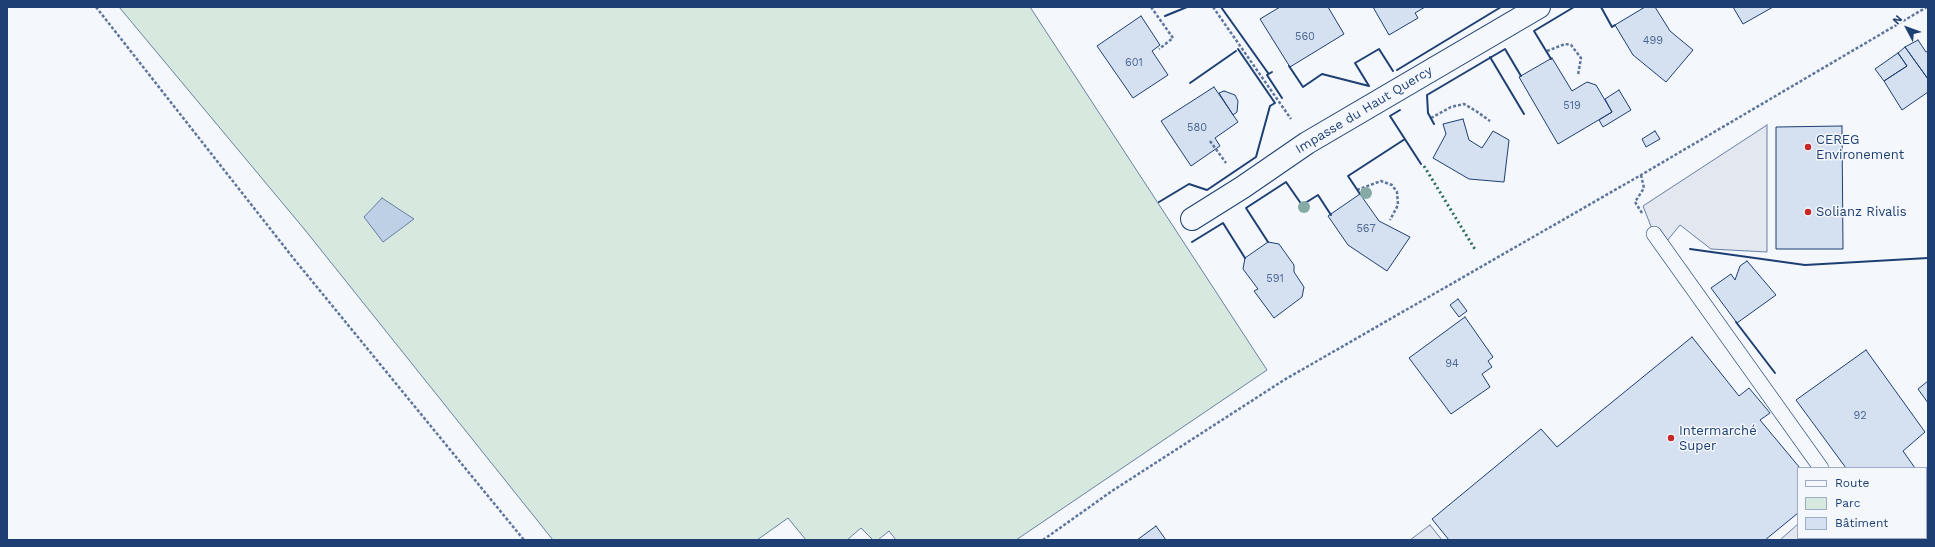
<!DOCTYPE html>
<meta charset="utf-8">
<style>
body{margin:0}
#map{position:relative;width:1935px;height:547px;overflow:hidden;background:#f4f7fb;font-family:"Work Sans",sans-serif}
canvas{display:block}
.frame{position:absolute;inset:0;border:8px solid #1d3f73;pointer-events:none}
.legend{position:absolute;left:1797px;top:467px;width:130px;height:72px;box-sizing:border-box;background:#f4f7fb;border:1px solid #9eadc5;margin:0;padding:5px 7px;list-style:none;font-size:12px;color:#1d3f73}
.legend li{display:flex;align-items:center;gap:8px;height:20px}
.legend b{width:20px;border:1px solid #9eadc5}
.north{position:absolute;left:1887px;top:8px;width:40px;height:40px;-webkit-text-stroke:3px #f4f7fb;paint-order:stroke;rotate:311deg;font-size:11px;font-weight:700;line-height:16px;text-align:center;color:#1d3f73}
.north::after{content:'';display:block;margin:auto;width:14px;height:18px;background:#1d3f73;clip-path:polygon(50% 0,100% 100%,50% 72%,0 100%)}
</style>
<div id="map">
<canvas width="1935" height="547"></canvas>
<div class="frame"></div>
<ul class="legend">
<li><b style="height:5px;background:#f4f7fb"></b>Route</li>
<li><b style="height:11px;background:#d7e8df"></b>Parc</li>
<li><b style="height:11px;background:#d5e0f0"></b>Bâtiment</li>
</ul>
<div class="north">N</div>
</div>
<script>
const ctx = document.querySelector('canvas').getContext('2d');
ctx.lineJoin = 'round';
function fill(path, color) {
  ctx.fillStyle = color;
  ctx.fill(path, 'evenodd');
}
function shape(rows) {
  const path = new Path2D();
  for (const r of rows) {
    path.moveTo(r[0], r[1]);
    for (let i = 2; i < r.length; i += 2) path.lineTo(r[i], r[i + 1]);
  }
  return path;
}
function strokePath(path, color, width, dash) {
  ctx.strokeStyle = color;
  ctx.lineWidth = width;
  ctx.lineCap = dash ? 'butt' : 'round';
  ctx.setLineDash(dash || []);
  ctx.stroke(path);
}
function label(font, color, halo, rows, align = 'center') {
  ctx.font = font + ' "Work Sans",sans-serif';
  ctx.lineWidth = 3;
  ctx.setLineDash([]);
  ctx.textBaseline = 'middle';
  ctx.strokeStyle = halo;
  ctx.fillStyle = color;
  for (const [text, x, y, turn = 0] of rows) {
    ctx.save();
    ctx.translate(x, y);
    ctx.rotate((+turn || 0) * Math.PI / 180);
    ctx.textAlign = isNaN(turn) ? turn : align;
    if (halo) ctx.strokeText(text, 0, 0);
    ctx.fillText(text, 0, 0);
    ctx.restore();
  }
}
const green = shape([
 [119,7,1030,7,1267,370,1016,540,896,540,889,531,878,540,873,540,861,528,847,540,806,540,788,518,757,540,553,540,305,230,119,7]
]);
const parking = shape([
 [1767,125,1767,252,1711,249,1680,225,1662,247,1654,234,1643,206,1767,125],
 [1798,524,1798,538,1848,538,1850,540,1780,540,1798,524],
 [1430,525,1442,540,1410,540,1430,525]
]);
const water = shape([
 [382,198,414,219,383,242,364,217,382,198]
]);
const building = shape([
 [1280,7,1328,7,1344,34,1290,67,1260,19,1280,7],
 [1373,7,1425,7,1415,13,1418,18,1389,35,1373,7],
 [1645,7,1655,7,1670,31,1693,50,1666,82,1633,55,1615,25,1645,7],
 [1733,7,1773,7,1743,24,1733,7],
 [1141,16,1160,45,1152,51,1168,75,1133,98,1097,46,1141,16],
 [1918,40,1926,52,1928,51,1928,79,1905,47,1918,40],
 [1905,47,1928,79,1928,92,1902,110,1884,81,1907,66,1898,53,1905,47],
 [1898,53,1907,66,1884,81,1875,69,1898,53],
 [1552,58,1572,91,1587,82,1596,85,1612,112,1558,144,1519,77,1552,58],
 [1214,87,1238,122,1215,138,1220,146,1191,166,1161,121,1214,87],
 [1619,90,1631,110,1603,127,1599,120,1612,112,1605,99,1619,90],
 [1224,91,1235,95,1238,101,1237,112,1233,115,1219,93,1224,91],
 [1463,119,1469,140,1482,148,1493,131,1509,140,1504,182,1469,179,1433,158,1446,134,1443,124,1463,119],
 [1842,126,1843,249,1776,249,1776,127,1842,126],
 [1655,131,1660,139,1646,147,1642,139,1655,131],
 [1360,194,1379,221,1410,237,1387,271,1348,245,1328,216,1360,194],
 [1268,242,1279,244,1294,265,1294,272,1304,287,1302,297,1274,318,1254,291,1258,289,1243,269,1245,258,1268,242],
 [1747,261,1776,295,1737,323,1711,288,1731,274,1735,280,1740,266,1747,261],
 [1458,299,1467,311,1459,317,1450,305,1458,299],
 [1465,317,1493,357,1488,361,1492,367,1482,374,1490,387,1451,414,1409,358,1465,317],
 [1692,337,1739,396,1749,388,1770,413,1760,420,1800,468,1798,468,1798,513,1765,540,1449,540,1432,519,1541,429,1557,447,1692,337],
 [1866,350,1925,432,1903,451,1915,468,1846,468,1796,400,1866,350],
 [1928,381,1928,403,1918,389,1928,381],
 [1926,484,1928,487,1928,511,1926,512,1926,484],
 [1156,526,1166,540,1137,540,1156,526]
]);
const path = shape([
 [96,7,294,259,524,540],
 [1151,7,1173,38,1159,49],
 [1213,7,1291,119],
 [1547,51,1565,44,1571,45,1581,58,1578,75],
 [1431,118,1451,107,1464,104,1476,111,1490,121],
 [1210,141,1226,163],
 [1641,175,1644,188,1635,202,1642,213],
 [1357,190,1381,181,1392,185,1397,192,1398,205,1390,220],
 [1043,540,1112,491,1284,380,1641,175,1927,7]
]);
const lane = shape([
 [1654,234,1821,468],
 [1870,538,1871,540]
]);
const street = shape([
 [1192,219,1243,187,1307,143,1539,7]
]);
const hedge = shape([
 [1424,166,1476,251]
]);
const wall = shape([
 [1221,7,1268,73],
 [1601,7,1612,27,1615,25],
 [1165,16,1187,7],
 [1490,57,1524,114],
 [1551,59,1534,31,1574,7],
 [1289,66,1303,87,1322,74,1369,86,1355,63,1379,49,1393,71],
 [1397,70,1501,7],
 [1272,72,1267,75,1282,98],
 [1190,83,1236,51],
 [1400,110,1390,116,1421,164],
 [1434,124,1428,113,1427,95,1505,49,1521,76],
 [1360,194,1348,176,1405,139],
 [1159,202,1189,184,1207,190,1256,157,1270,106,1275,103,1238,49],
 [1192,242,1223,223,1245,258],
 [1268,242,1246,208,1286,182,1302,205,1318,195,1331,215],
 [1690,249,1805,265,1928,258],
 [1736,322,1775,373]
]);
const trees = [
 [1366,193],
 [1304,207]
];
const markers = [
 [1808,147,4,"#c62828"],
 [1808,212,4,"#c62828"],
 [1671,438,4,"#c62828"]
];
const numberNames = [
 ["560",1305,37],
 ["499",1653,41],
 ["601",1134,63],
 ["519",1572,106],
 ["580",1197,128],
 ["567",1366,229],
 ["591",1275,279],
 ["94",1452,364],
 ["92",1860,416]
];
const streetNames = [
 ["Impasse du Haut Quercy",1364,110,-31]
];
const poiNames = [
 ["CEREG",1816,140],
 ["Environement",1816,155],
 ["Solianz Rivalis",1816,212],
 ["Intermarché",1679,431],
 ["Super",1679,446]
];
fill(green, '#d7e8df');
strokePath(green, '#687fa3', 1);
fill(parking, '#e3e8f0');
strokePath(parking, '#687fa3', 1);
fill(water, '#bed0e5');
strokePath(water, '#687fa3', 1);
fill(building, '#d5e0f0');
strokePath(building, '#1d3f73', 1);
strokePath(lane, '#1d3f73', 16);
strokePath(street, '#1d3f73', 24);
strokePath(path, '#5e769c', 2.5, [3, 2]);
strokePath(lane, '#f4f7fb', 15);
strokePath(street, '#f4f7fb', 22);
strokePath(hedge, '#2c6c60', 3, [2, 3]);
strokePath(wall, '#1d3f73', 2);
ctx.fillStyle = '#86aba6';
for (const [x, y] of trees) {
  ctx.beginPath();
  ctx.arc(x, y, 6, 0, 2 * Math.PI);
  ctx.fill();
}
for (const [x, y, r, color] of markers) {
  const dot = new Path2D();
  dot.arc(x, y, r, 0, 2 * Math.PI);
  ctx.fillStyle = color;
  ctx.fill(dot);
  strokePath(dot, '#f4f7fb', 1.5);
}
label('11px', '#4b6792', null, numberNames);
label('13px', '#1d3f73', '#f4f7fb', streetNames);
label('13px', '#1d3f73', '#f4f7fb', poiNames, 'left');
</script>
